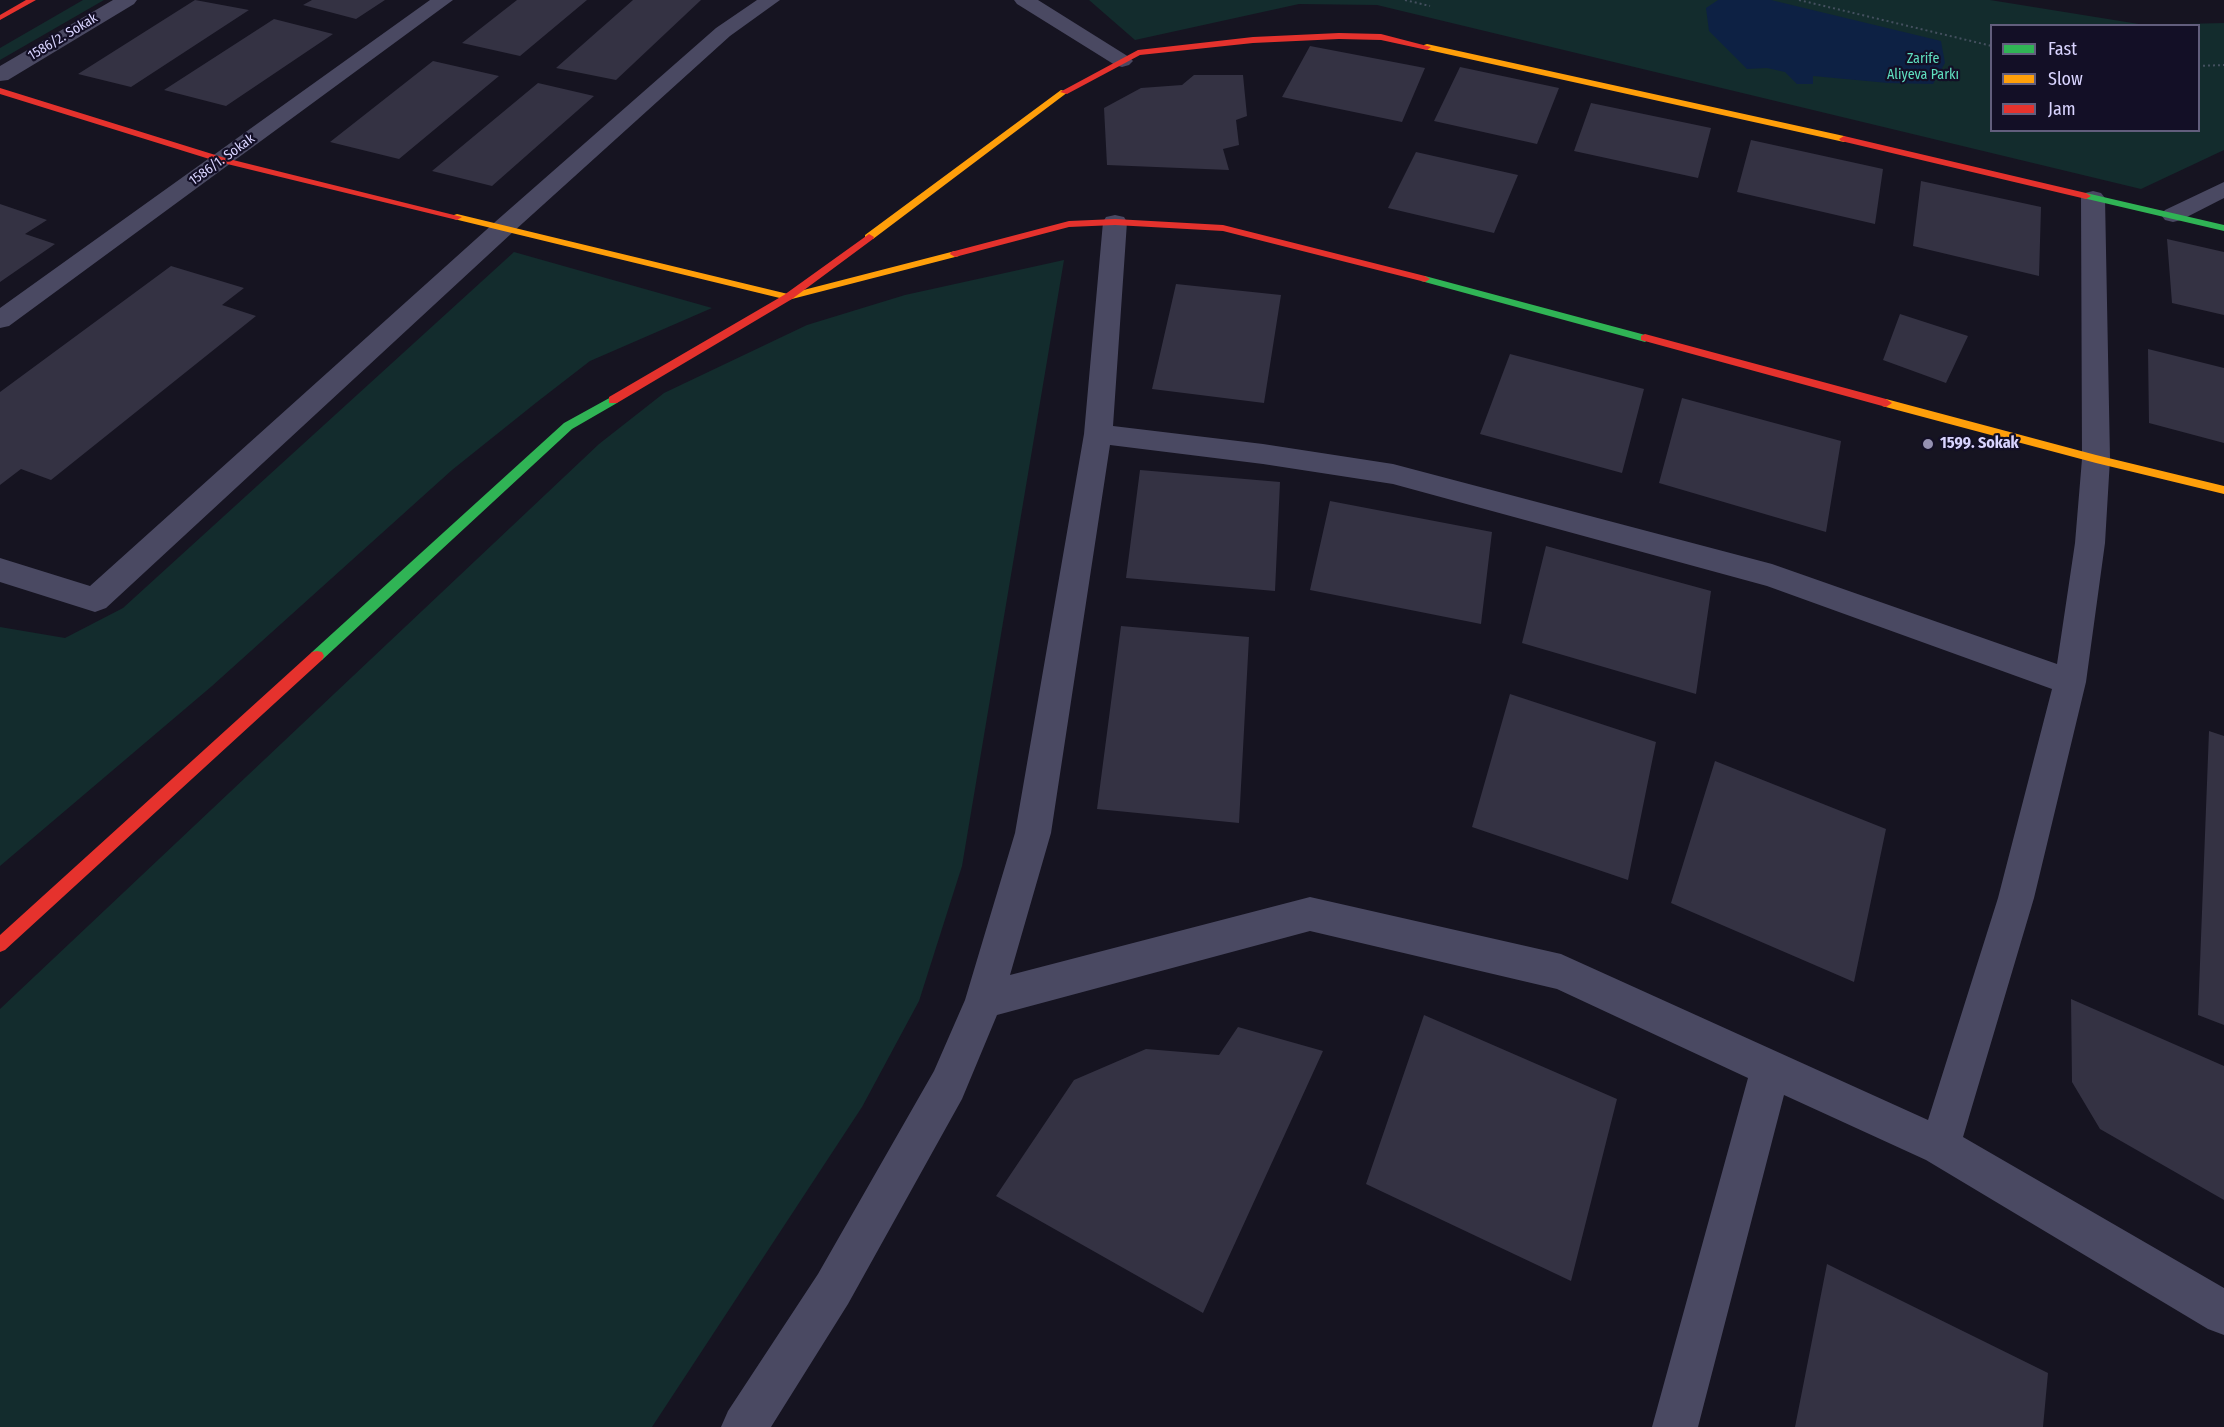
<!DOCTYPE html>
<meta charset="utf-8">
<style>
body{margin:0}
#map{position:relative;width:2224px;height:1427px;overflow:hidden;background:#161421;font-family:"Fira Sans Condensed",sans-serif}
canvas{display:block}
.legend{position:absolute;left:1990px;top:24px;width:210px;height:108px;box-sizing:border-box;background:#130f26;border:2px solid #625e7d;margin:0;padding:8px 10px;list-style:none;font-size:18px;color:#d9d4ff}
.legend li{display:flex;align-items:center;gap:12px;height:30px}
.legend b{width:30px;border:2px solid #625e7d}
</style>
<div id="map">
<canvas width="2224" height="1427"></canvas>
<ul class="legend">
<li><b style="height:8px;background:#30b455"></b>Fast</li>
<li><b style="height:8px;background:#ff9f0a"></b>Slow</li>
<li><b style="height:8px;background:#e5322d"></b>Jam</li>
</ul>
</div>
<script>
const ctx = document.querySelector('canvas').getContext('2d');
ctx.lineJoin = 'round';
function fill(path, color) {
  ctx.fillStyle = color;
  ctx.fill(path, 'evenodd');
}
function shape(rows) {
  const path = new Path2D();
  for (const r of rows) {
    path.moveTo(r[0], r[1]);
    for (let i = 2; i < r.length; i += 2) path.lineTo(r[i], r[i + 1]);
  }
  return path;
}
function strokePath(path, color, width, dash) {
  ctx.strokeStyle = color;
  ctx.lineWidth = width;
  ctx.lineCap = dash ? 'butt' : 'round';
  ctx.setLineDash(dash || []);
  ctx.stroke(path);
}
function label(font, color, halo, rows, align = 'center') {
  ctx.font = font + ' "Fira Sans Condensed",sans-serif';
  ctx.lineWidth = 4.5;
  ctx.setLineDash([]);
  ctx.textBaseline = 'middle';
  ctx.strokeStyle = halo;
  ctx.fillStyle = color;
  for (const [text, x, y, turn = 0] of rows) {
    ctx.save();
    ctx.translate(x, y);
    ctx.rotate((+turn || 0) * Math.PI / 180);
    ctx.textAlign = isNaN(turn) ? turn : align;
    if (halo) ctx.strokeText(text, 0, 0);
    ctx.fillText(text, 0, 0);
    ctx.restore();
  }
}
const green = shape([
 [83,0,104,0,0,60,0,48],
 [1089,0,1990,0,2145,25,2224,23,2224,150,2141,189,1377,5,1299,4,1135,40],
 [1992,26,2198,26,2198,130,1992,130],
 [514,252,712,308,590,361,537,402,452,470,212,686,0,866,0,627,65,638,123,608],
 [1064,260,962,866,919,1001,862,1107,652,1427,0,1427,0,1009,599,444,664,393,807,325,905,295]
]);
const water = shape([
 [1718,0,1771,0,1941,41,1945,63,1933,84,1888,83,1813,76,1813,84,1797,84,1785,72,1767,68,1747,69,1709,31,1706,8]
]);
const building = shape([
 [195,0,249,10,131,87,78,74],
 [312,0,385,0,356,19,303,5],
 [517,0,587,0,520,56,462,43],
 [633,0,701,0,616,80,556,68],
 [274,19,333,34,226,106,164,90],
 [1310,46,1425,68,1402,122,1282,97],
 [433,61,499,76,399,159,330,142],
 [1460,67,1559,88,1537,144,1434,121],
 [1194,75,1243,75,1247,116,1236,120,1239,145,1223,149,1229,170,1107,165,1104,108,1141,88,1182,85],
 [538,83,594,96,492,186,432,171],
 [1591,103,1711,128,1698,178,1574,151],
 [1751,140,1883,169,1875,224,1737,192],
 [1416,152,1518,175,1494,233,1388,208],
 [1921,181,2041,207,2039,276,1913,246],
 [0,204,47,220,25,234,55,244,0,282],
 [2167,239,2224,252,2224,315,2172,303],
 [171,266,244,288,222,305,256,316,51,480,21,469,0,485,0,392],
 [1176,284,1281,295,1264,403,1152,389],
 [1900,314,1968,336,1946,383,1883,360],
 [2148,349,2224,368,2224,443,2149,423],
 [1510,354,1644,389,1622,473,1480,434],
 [1682,398,1841,441,1826,532,1659,483],
 [1140,470,1280,482,1275,591,1126,578],
 [1330,501,1492,532,1481,624,1310,590],
 [1546,546,1711,591,1696,694,1522,643],
 [1121,626,1249,637,1239,823,1097,809],
 [1510,694,1656,742,1628,880,1472,827],
 [2209,731,2224,736,2224,1025,2198,1015],
 [1715,761,1886,829,1854,982,1671,903],
 [2071,999,2224,1066,2224,1200,2100,1129,2072,1082],
 [1424,1015,1617,1099,1571,1281,1366,1184],
 [1238,1027,1323,1051,1203,1313,996,1196,1074,1080,1146,1049,1219,1055],
 [1827,1264,2048,1373,2043,1427,1795,1427]
]);
const path = shape([
 [1405,0,1430,6],
 [1799,0,1992,46],
 [2198,66,2224,65]
]);
const street = shape([
 [113,0,137,0,134,4,8,80,0,81,0,66,113,0],
 [430,0,453,0,9,326,0,328,0,308,430,0],
 [757,0,780,0,730,36,513,232,106,608,95,612,0,582,0,558,90,586,495,222,716,28,757,0],
 [1014,0,1038,0,1129,57,1133,61,1129,65,1122,67,1115,65,1017,4,1014,0],
 [2224,182,2224,198,2181,220,2173,222,2165,220,2161,215,2165,210,2224,182],
 [2093,191,2101,193,2105,198,2110,459,2105,543,2086,682,2034,898,1963,1137,2224,1288,2224,1335,2208,1329,1926,1160,1784,1095,1698,1427,1652,1427,1748,1078,1557,989,1310,931,997,1015,962,1099,848,1304,771,1427,721,1427,728,1411,818,1274,934,1071,965,1000,1015,833,1084,434,1103,222,1106,217,1115,215,1124,217,1127,222,1113,426,1263,444,1393,464,1772,564,2057,664,2075,543,2082,459,2081,198,2085,193,2093,191],
 [1110,445,1263,464,1393,484,1767,586,2052,689,1998,898,1928,1120,1561,954,1310,897,1010,975,1051,833,1110,445]
]);
const fast = shape([
 [2086,193,2224,225,2224,231,2083,198,2083,194,2086,193],
 [1425,276,1649,336,1650,338,1645,342,1421,281,1421,277,1425,276],
 [613,396,619,400,617,403,572,429,322,660,312,660,310,656,312,652,564,423,613,396]
]);
const slow = shape([
 [1427,44,1844,136,1849,139,1844,142,1424,49,1424,45,1427,44],
 [1061,90,1068,92,873,239,865,239,865,235,1061,90],
 [457,214,788,294,955,251,960,254,959,256,788,300,454,219,454,215,457,214],
 [1886,399,2096,455,2224,486,2224,494,2096,463,1882,406,1882,400,1886,399]
]);
const jam = shape([
 [26,0,36,0,0,20,0,15,26,0],
 [1339,33,1381,34,1431,47,1427,50,1381,40,1339,39,1253,43,1140,55,1067,94,1060,92,1138,50,1253,37,1339,33],
 [0,88,225,158,462,217,457,220,219,162,0,94,0,88],
 [1844,136,2086,193,2091,196,2086,199,1841,141,1839,139,1844,136],
 [1115,219,1223,225,1425,276,1430,279,1425,282,1223,231,1115,225,1069,227,955,257,950,254,951,252,1069,221,1115,219],
 [869,234,874,237,873,239,792,299,617,403,609,403,609,397,784,295,869,234],
 [1645,334,1886,399,1892,403,1886,407,1641,340,1641,336,1645,334],
 [317,651,322,652,324,656,322,660,5,950,0,952,0,935,312,652,317,651]
]);
const markers = [
 [1928,444,6,"#9591b1"]
];
const farStreetnames = [
 ["1586/2. Sokak",63,37,-31],
 ["1586/1. Sokak",222,160,-36]
];
const farParknames = [
 ["Zarife",1923,59],
 ["Aliyeva Parkı",1923,75]
];
const poiNames = [
 ["1599. Sokak",1940,444]
];
fill(green, '#132c2d');
fill(water, '#0d2144');
fill(building, '#343243');
strokePath(path, '#44505f', 2, [2, 3]);
fill(street, '#4a4962');
fill(fast, '#30b455');
fill(slow, '#ff9f0a');
fill(jam, '#e5322d');
for (const [x, y, r, color] of markers) {
  const dot = new Path2D();
  dot.arc(x, y, r, 0, 2 * Math.PI);
  ctx.fillStyle = color;
  ctx.fill(dot);
  strokePath(dot, '#130f26', 2);
}
label('14px', '#d9d4ff', '#130f26', farStreetnames);
label('14px', '#5fe0c0', '#130f26', farParknames);
label('bold 16px', '#d9d4ff', '#130f26', poiNames, 'left');
</script>
